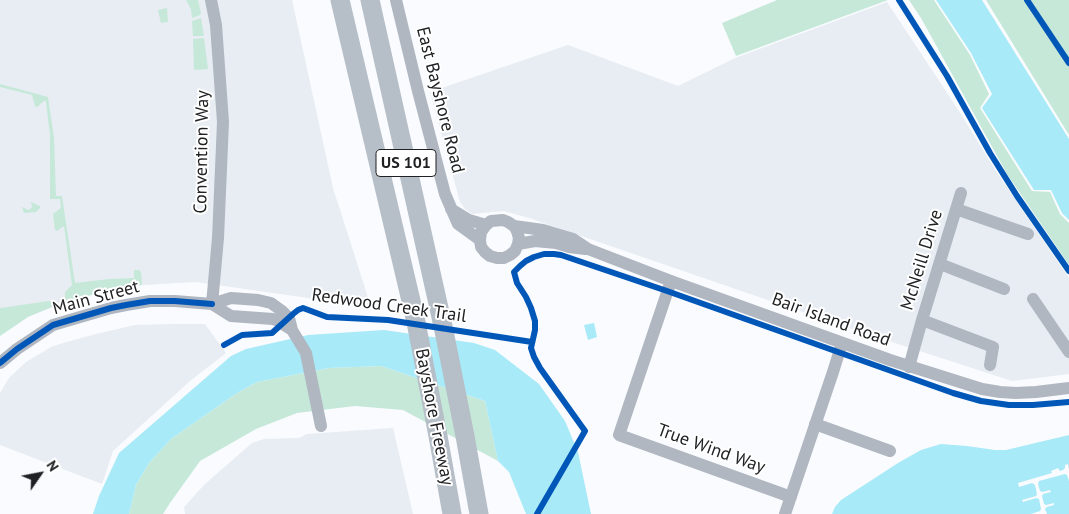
<!DOCTYPE html>
<style>
body{margin:0}
#map{position:relative;width:1069px;height:514px;overflow:hidden;background:#f9fbfe;font-family:"PT Sans",sans-serif}
canvas{display:block}
.north{position:absolute;left:15px;top:449px;width:50px;height:50px;-webkit-text-stroke:4px #fff;paint-order:stroke;rotate:57deg;font-size:14px;font-weight:700;line-height:20px;text-align:center;color:#202123}
.north::after{content:'';display:block;margin:auto;width:18px;height:22px;background:#202123;clip-path:polygon(50% 0,100% 100%,50% 72%,0 100%)}
</style>
<div id="map">
<canvas width="1069" height="514"></canvas>
<div class="north">N</div>
</div>
<script>
const ctx = document.querySelector('canvas').getContext('2d');
ctx.lineJoin = 'round';
function fill(path, color) {
  ctx.fillStyle = color;
  ctx.fill(path, 'evenodd');
}
function shape(rows) {
  const path = new Path2D();
  for (const r of rows) {
    path.moveTo(r[0], r[1]);
    for (let i = 2; i < r.length; i += 2) path.lineTo(r[i], r[i + 1]);
  }
  return path;
}
function strokePath(path, color, width, dash) {
  ctx.strokeStyle = color;
  ctx.lineWidth = width;
  ctx.lineCap = dash ? 'butt' : 'round';
  ctx.setLineDash(dash || []);
  ctx.stroke(path);
}
function label(font, color, halo, rows, align = 'center') {
  ctx.font = font + ' "PT Sans",sans-serif';
  ctx.lineWidth = 4;
  ctx.setLineDash([]);
  ctx.textBaseline = 'middle';
  ctx.strokeStyle = halo;
  ctx.fillStyle = color;
  for (const [text, x, y, turn = 0] of rows) {
    ctx.save();
    ctx.translate(x, y);
    ctx.rotate((+turn || 0) * Math.PI / 180);
    ctx.textAlign = isNaN(turn) ? turn : align;
    if (halo) ctx.strokeText(text, 0, 0);
    ctx.fillText(text, 0, 0);
    ctx.restore();
  }
}
const built = shape([
 [0,0,292,0,333,188,371,307,196,282,142,285,101,292,65,303,23,318,0,334],
 [887,2,959,111,994,168,1069,278,1069,374,1012,381,855,330,529,218,504,211,472,214,465,209,460,202,430,92,568,45,678,86,735,58],
 [177,324,205,324,226,353,190,381,113,451,102,484,0,445,0,393,9,378,26,362,53,346,92,335,135,325],
 [393,428,413,514,185,514,184,507,205,484,252,443,264,439,299,438,307,434]
]);
const green = shape([
 [186,0,198,0,201,13,200,15,192,18,191,9],
 [777,0,888,0,736,56,722,23],
 [909,0,934,0,970,55,989,94,980,108,1032,191,1050,192,1060,214,1069,223,1069,265,1007,174,921,18],
 [986,0,1069,0,1069,135],
 [167,8,168,22,161,23,158,10],
 [201,18,204,36,193,36,192,21],
 [204,38,208,69,194,70,193,39],
 [0,84,48,97,54,138,56,196,62,196,75,283,109,279,134,278,134,270,139,270,141,272,142,285,101,292,65,303,65,292,72,285,64,226,57,231,55,230,53,214,61,208,60,199,50,199,50,135,46,102,45,100,37,107,35,106,32,95,0,87],
 [31,202,40,206,40,208,36,212,24,213,22,207,29,210,32,207],
 [49,301,53,302,54,306,28,317,0,336,0,308],
 [381,366,485,401,498,461,403,410,355,406,297,413,256,429,200,461,170,503,163,514,129,514,136,485,149,463,171,439,237,393,257,382,329,368]
]);
const water = shape([
 [936,0,982,0,1069,139,1069,220,1062,213,1051,190,1034,190,982,108,992,94,971,53],
 [594,323,597,337,588,340,584,325],
 [384,330,474,343,495,350,539,384,565,421,578,452,591,514,526,514,509,472,498,461,485,401,381,366,329,368,257,382,237,393,171,439,149,463,136,485,129,514,93,514,99,496,119,453,231,356,246,349,308,335],
 [1069,435,1069,514,832,514,835,507,841,500,898,463,921,450,941,444,967,446,995,450,1006,450]
]);
const pier = shape([
 [1068,464,1069,469,1069,481,1067,475,1065,474,1039,481,1038,484,1040,491,1042,492,1050,490,1051,492,1043,494,1042,496,1044,504,1046,505,1054,503,1054,505,1047,507,1045,509,1047,514,1031,514,1040,511,1041,509,1039,499,1036,498,1023,502,1022,500,1036,496,1037,494,1035,485,1032,483,1019,487,1018,483,1052,473,1051,471,1058,468,1060,471,1063,470,1065,468,1065,465]
]);
const minor = shape([
 [396,0,418,91,445,194,458,224,480,240],
 [451,209,469,220,486,225],
 [956,209,1028,234],
 [514,226,517,231,519,238,518,244,515,251,510,255,504,258,497,258,490,256,485,252,481,247,480,240,481,232,486,225,491,221,503,220,508,222,514,226,543,230,573,239,588,249,671,281,890,360,982,389,1000,392,1016,393,1036,392,1069,388],
 [518,244,535,241,556,243,569,247,585,249],
 [940,264,1004,289],
 [671,281,619,435,791,497],
 [1033,299,1069,352],
 [922,320,993,347,990,365],
 [292,330,278,321,273,319,231,316,212,304,231,298,258,300,271,303,282,311,289,318,292,330,306,353,321,426],
 [0,363,17,349,53,325,111,308,126,305,150,301,175,301,212,304,218,238,223,122,216,25,211,0],
 [909,367,922,320,961,193],
 [815,424,890,451],
 [785,514,833,372,842,343]
]);
const highway = shape([
 [340,0,416,322,438,436,452,514],
 [370,0,443,326,465,436,479,514]
]);
const cycleway = shape([
 [899,0,947,76,990,153,1017,196,1069,271],
 [1027,0,1069,63],
 [224,345,242,335,272,333,293,314,298,310,303,308,327,317,388,320,532,342],
 [0,363,17,349,53,325,111,308,126,305,150,301,175,301,212,304],
 [537,514,585,431,540,368,534,357,531,348,535,330,535,321,531,308,526,297,517,283,514,272,520,266,526,261,534,257,544,254,554,254,561,255,667,291,953,393,981,401,1009,405,1033,405,1069,402]
]);
const shields = [
 [406,163,60]
];
const shieldNames = [
 ["US 101",406,163]
];
const streetNames = [
 ["East Bayshore Road",440,100,76],
 ["Convention Way",202,152,-89],
 ["McNeill Drive",922,260,-73],
 ["Main Street",96,298,-15],
 ["Redwood Creek Trail",389,306,8],
 ["Bair Island Road",831,320,20],
 ["Bayshore Freeway",434,417,79],
 ["True Wind Way",711,449,20]
];
fill(built, '#e7edf3');
fill(green, '#c6e8d9');
fill(water, '#a8eaf8');
fill(pier, '#f9fbfe');
strokePath(minor, '#b0b7c1', 12);
strokePath(highway, '#b6bec7', 19);
strokePath(cycleway, '#0057b8', 6);
for (const [x, y, w] of shields) {
  const box = new Path2D();
  box.roundRect(x - w / 2, y - 13.5, w, 27, 4);
  ctx.fillStyle = '#fff';
  ctx.fill(box);
  strokePath(box, '#202123', 1);
}
label('bold 16px', '#202123', null, shieldNames);
label('18px', '#202123', '#fff', streetNames);
</script>
